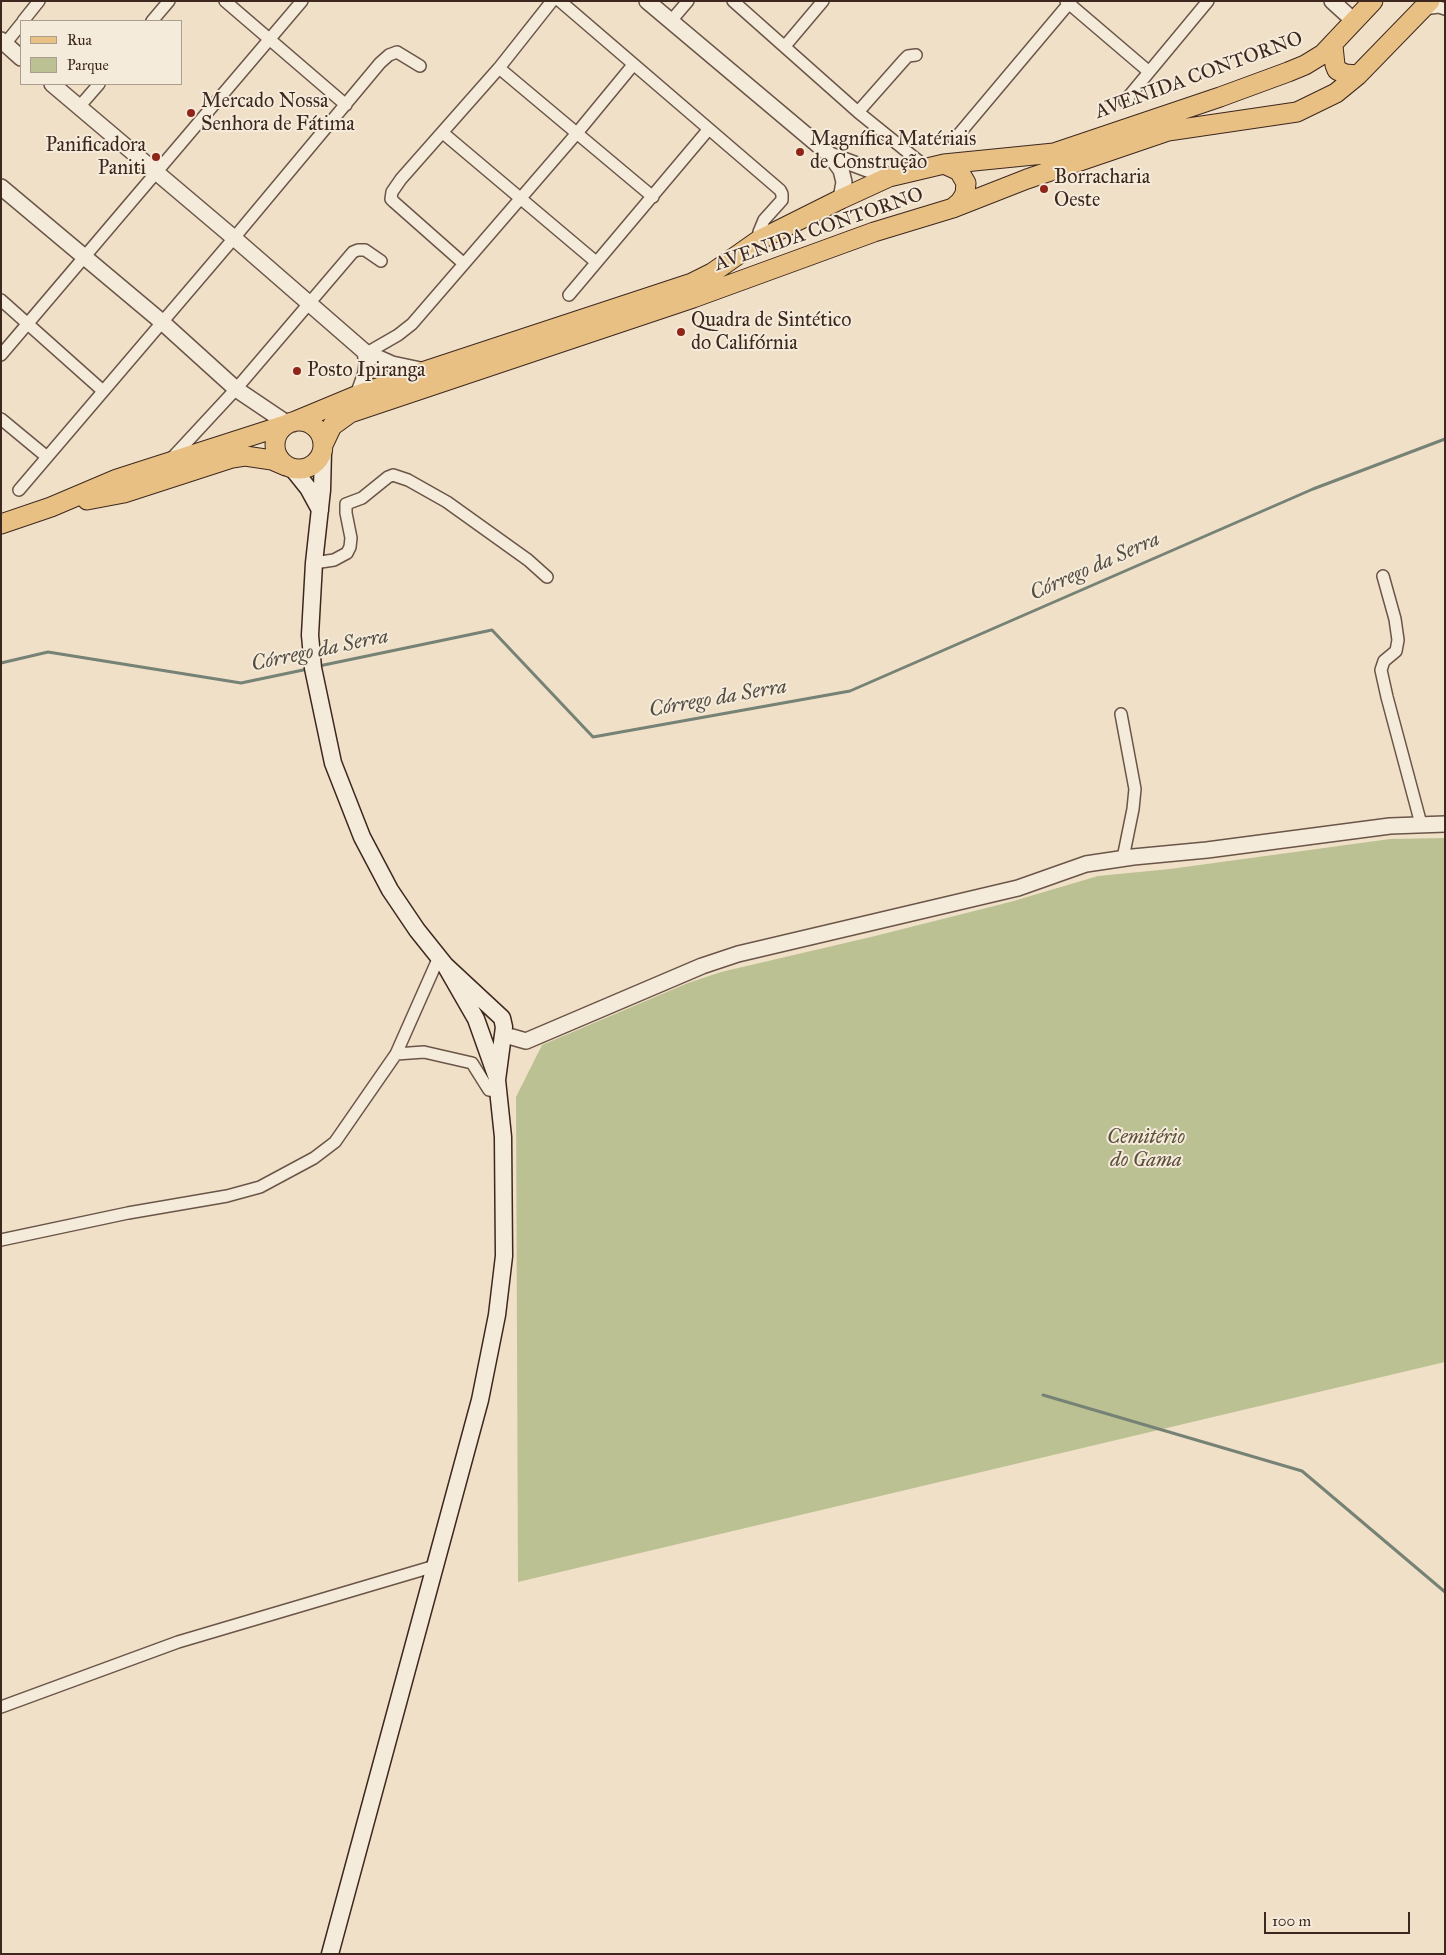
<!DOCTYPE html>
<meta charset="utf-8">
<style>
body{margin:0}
#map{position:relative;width:1446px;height:1955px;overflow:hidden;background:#f0e0c7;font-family:"IM FELL Great Primer",serif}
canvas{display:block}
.frame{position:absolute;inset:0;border:2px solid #3d271e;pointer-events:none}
.legend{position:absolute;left:20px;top:20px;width:162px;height:65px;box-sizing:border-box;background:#f5ebdb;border:1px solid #ab9d8f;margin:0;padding:6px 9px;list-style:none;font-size:15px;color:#3d271e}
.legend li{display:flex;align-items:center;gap:10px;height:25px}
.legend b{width:25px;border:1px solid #ab9d8f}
.scale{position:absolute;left:1264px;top:1912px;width:146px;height:22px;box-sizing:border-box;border:2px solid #3d271e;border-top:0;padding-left:6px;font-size:15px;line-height:18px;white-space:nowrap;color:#3d271e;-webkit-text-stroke:4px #f5ebdb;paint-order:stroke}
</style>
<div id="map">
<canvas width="1446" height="1955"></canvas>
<div class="frame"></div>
<ul class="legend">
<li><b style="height:6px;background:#e8c084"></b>Rua</li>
<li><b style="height:14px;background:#bcc193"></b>Parque</li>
</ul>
<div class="scale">100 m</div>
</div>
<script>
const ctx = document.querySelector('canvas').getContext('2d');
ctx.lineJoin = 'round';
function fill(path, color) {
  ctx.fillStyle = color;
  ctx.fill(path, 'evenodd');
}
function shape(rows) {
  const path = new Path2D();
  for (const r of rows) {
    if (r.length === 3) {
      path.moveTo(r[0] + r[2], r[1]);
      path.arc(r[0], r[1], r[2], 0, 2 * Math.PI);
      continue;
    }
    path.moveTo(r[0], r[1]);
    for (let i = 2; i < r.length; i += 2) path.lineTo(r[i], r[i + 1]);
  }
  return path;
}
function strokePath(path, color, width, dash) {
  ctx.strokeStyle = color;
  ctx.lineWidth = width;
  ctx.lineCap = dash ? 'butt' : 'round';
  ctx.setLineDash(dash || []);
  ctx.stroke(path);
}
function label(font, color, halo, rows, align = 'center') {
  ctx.font = font + ' "IM FELL Great Primer",serif';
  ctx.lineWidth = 4;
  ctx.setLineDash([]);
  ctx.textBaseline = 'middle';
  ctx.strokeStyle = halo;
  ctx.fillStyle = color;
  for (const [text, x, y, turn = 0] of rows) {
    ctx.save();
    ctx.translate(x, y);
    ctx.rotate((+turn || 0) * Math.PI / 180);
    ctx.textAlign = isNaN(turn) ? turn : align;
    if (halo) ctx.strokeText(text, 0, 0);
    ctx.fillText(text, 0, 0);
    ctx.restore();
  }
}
const green = shape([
 [1445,838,1445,1362,518,1582,516,1097,542,1045,688,983,721,972,871,937,1010,902,1098,876,1170,869,1390,839]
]);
const stream = shape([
 [1,663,48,652,241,683,308,669],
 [319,666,492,630,593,737,850,691,1313,489,1445,439],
 [1043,1395,1302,1471,1445,1592]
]);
const minor = shape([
 [225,1,346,105],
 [560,1,780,190,782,194,782,200,764,220,759,232,759,240],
 [733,1,858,112,926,167],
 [1066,1,1148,71],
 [1423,9,1439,7,1445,9],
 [23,21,39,1],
 [152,21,169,1],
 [670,22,688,1],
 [5,44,21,24],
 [785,46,823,1],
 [499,68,653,197],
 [1125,101,1208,1],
 [79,107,99,84],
 [858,112,904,60,908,56,916,55],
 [443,133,596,262],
 [954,140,1071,1],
 [463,263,394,202,391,199,392,192,401,179,499,68,552,1],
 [569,295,708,130],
 [1,300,103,391],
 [365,354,398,335,412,324,577,133,633,65],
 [1,355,302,1],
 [1,419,47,457],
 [172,458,236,389,353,252,358,250,365,250,381,261],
 [19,490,234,238,380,63,389,55,397,52,420,66],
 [314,563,334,560,347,553,350,547,351,538,346,513,346,504,362,498,388,477,393,475,408,480,447,502,528,560,547,577],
 [1383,576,1395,619,1398,640,1396,651,1384,661,1381,670,1387,697,1421,824],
 [1121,714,1135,789,1133,809,1123,858],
 [396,1054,424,1052,472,1063,489,1090,497,1091],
 [1,1240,128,1213,227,1196,260,1187,314,1158,335,1142,396,1054,439,957],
 [1,1707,178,1642,435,1566]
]);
const tertiary = shape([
 [647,1,830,155,841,170,844,182,841,199],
 [1332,1,1354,21],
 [1,40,21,58],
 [52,84,234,238,365,352,392,364,425,371],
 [830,155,889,177],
 [1,187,162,322,236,389,288,424],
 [358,395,366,373,367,364,365,352],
 [503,1036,512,1037,526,1041,702,966,738,954,1018,888,1086,864,1133,857,1207,850,1390,826,1445,824]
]);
const secondary = shape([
 [323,450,322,490,314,563,310,635,313,668,333,763,362,837,390,890,417,930,445,965,476,1019,497,1078],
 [292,468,308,488,320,510],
 [330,1954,480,1400,497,1315,504,1256,503,1137,497,1080,504,1027,502,1018,445,965]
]);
const primary = shape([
 [1333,46,1335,65,1337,70,1345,74,1358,75],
 [944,164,959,171,966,183,965,194,960,202,953,208],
 [299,445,24],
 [293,422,358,395,425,371,692,283,712,273,759,240,841,199,889,177,944,164,1054,153,1220,97,1288,72,1305,65,1323,54,1373,1],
 [323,445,332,426,350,413,693,298,874,232,953,208,1027,179,1168,131,1297,112,1336,93,1358,75,1430,1],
 [87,500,124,493,232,458,245,456,272,460,286,466],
 [1,524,51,507,117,479,288,424]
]);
const markers = [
 [191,113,5,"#8f2418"],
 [800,152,5,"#8f2418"],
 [156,157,5,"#8f2418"],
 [1044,189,5,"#8f2418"],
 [681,332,5,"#8f2418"],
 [297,371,5,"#8f2418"]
];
const streetNames = [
 ["AVENIDA CONTORNO",1199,76,-20],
 ["AVENIDA CONTORNO",819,230,-19]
];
const poiNames = [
 ["Mercado Nossa",201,102],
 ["Senhora de Fátima",201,125],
 ["Magnífica Matériais",810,140],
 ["de Construção",810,163],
 ["Panificadora",146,146,"right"],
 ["Paniti",146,169,"right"],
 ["Borracharia",1054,178],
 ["Oeste",1054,201],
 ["Quadra de Sintético",691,321],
 ["do Califórnia",691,344],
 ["Posto Ipiranga",307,371]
];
const parkNames = [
 ["Cemitério",1146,1138],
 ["do Gama",1146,1161]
];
const waterNames = [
 ["Córrego da Serra",1095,567,-24],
 ["Córrego da Serra",320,651,-12],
 ["Córrego da Serra",718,699,-10]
];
fill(green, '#bcc193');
strokePath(stream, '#758275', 3);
strokePath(minor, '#6a5548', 14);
strokePath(tertiary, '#6a5548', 18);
strokePath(secondary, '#3d271e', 19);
strokePath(primary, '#3d271e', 21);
strokePath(minor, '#f5ebdb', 11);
strokePath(tertiary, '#f5ebdb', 15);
strokePath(secondary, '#f5ebdb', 16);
strokePath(primary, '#e8c084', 19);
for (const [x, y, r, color] of markers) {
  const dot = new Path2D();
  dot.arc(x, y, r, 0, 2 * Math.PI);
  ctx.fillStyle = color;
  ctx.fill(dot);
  strokePath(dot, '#f5ebdb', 2);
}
label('20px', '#3d271e', '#f5ebdb', streetNames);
label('20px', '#3d271e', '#f5ebdb', poiNames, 'left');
label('italic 20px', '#5d4e3b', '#f5ebdb', parkNames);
label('italic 21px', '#544d42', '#f5ebdb', waterNames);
</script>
